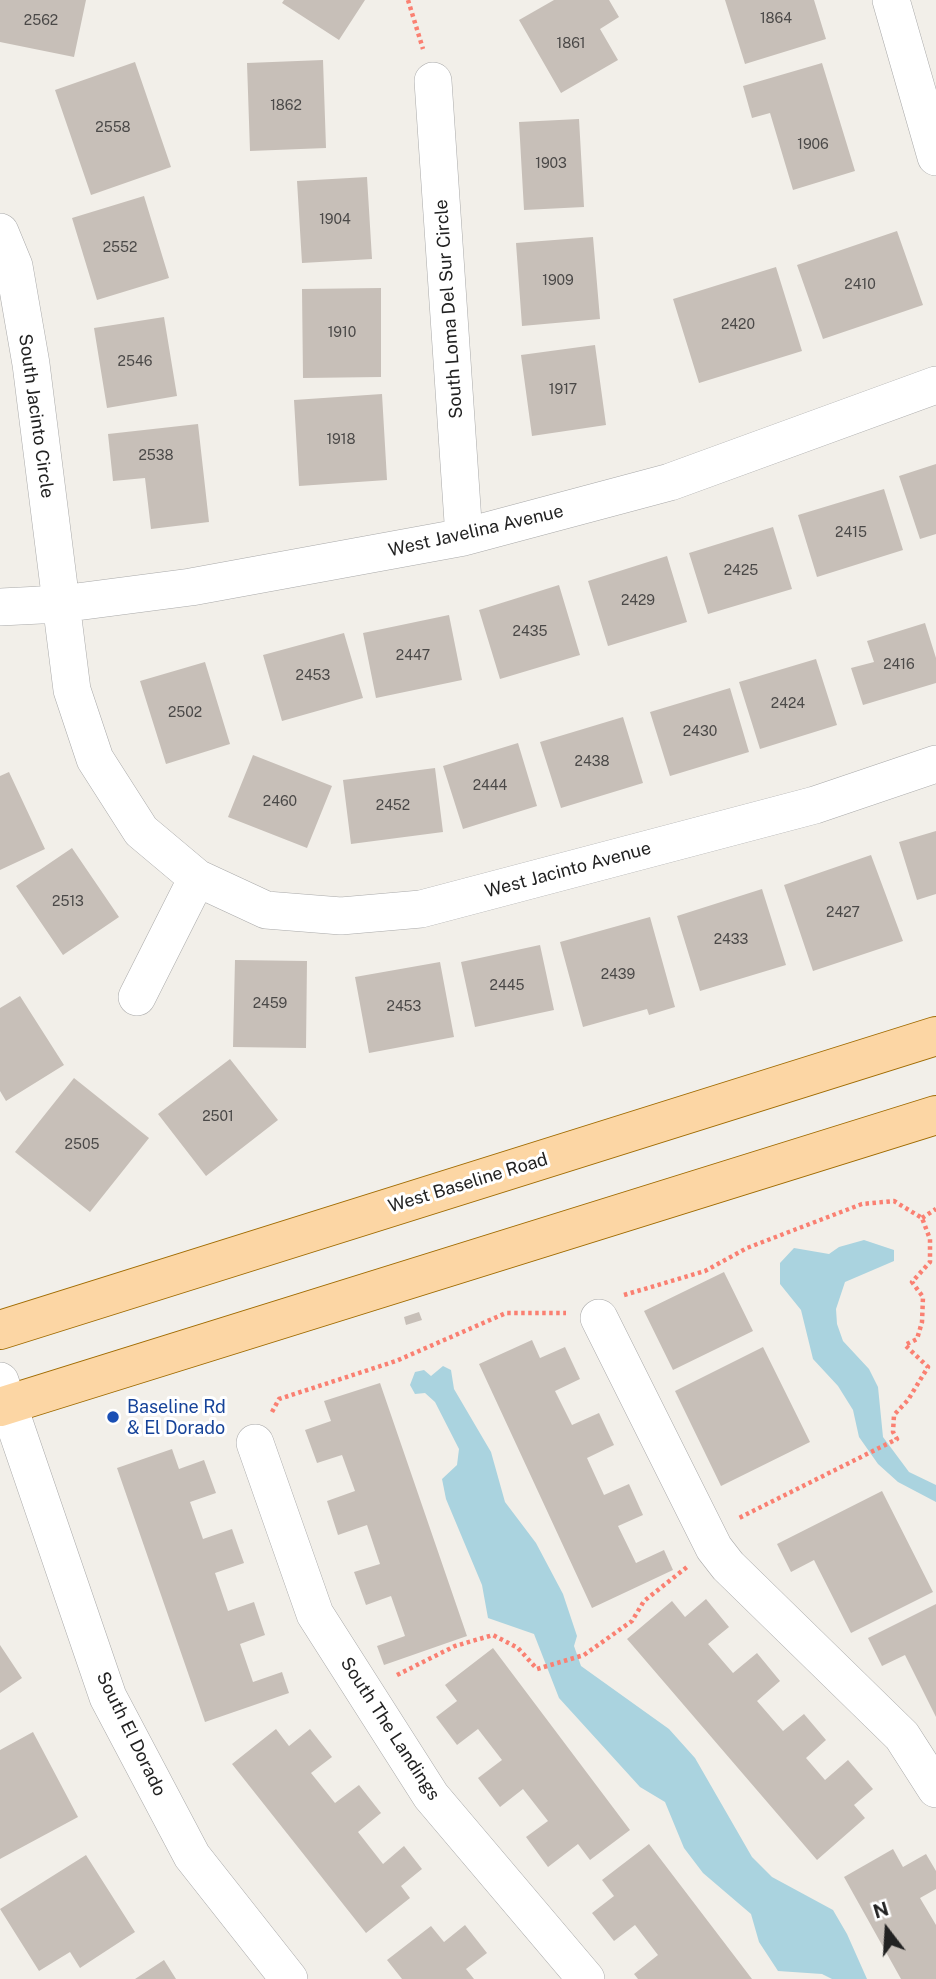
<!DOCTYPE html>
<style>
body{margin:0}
#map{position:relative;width:936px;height:1979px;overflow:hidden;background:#f2efe9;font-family:"Public Sans",sans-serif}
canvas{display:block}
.north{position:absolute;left:852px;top:1895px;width:70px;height:70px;-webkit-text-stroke:5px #fff;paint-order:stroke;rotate:343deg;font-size:19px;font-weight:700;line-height:28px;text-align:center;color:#222}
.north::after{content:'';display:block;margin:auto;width:24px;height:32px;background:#222;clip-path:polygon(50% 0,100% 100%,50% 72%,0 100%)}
</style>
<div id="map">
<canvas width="936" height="1979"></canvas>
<div class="north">N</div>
</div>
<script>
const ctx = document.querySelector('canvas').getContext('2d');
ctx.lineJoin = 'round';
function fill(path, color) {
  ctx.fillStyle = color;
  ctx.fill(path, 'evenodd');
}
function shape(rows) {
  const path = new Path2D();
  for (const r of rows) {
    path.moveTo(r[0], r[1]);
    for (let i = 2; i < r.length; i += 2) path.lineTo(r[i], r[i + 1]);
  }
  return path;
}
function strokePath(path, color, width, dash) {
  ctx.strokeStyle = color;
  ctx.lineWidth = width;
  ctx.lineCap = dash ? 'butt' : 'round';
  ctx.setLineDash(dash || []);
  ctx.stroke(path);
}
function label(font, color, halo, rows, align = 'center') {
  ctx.font = font + ' "Public Sans",sans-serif';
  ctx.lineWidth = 6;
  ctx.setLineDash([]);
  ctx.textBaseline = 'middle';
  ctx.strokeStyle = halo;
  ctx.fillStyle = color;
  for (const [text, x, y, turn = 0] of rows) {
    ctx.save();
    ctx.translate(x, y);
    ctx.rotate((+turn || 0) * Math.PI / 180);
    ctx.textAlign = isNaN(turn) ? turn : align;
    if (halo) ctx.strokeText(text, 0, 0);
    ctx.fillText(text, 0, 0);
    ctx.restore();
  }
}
const water = shape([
 [864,1240,894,1250,894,1261,845,1282,836,1309,837,1324,843,1341,869,1369,878,1387,883,1437,909,1472,936,1485,936,1502,898,1482,878,1464,859,1437,853,1410,838,1386,813,1359,801,1310,780,1284,780,1263,794,1248,829,1254,839,1247],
 [443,1366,451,1370,454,1389,491,1452,505,1502,536,1543,563,1594,577,1636,574,1646,581,1666,669,1729,695,1758,752,1857,772,1877,833,1910,847,1934,867,1979,832,1979,822,1974,778,1971,759,1942,751,1914,703,1873,684,1848,665,1802,640,1787,559,1698,534,1634,488,1618,482,1585,446,1499,442,1479,457,1465,459,1449,435,1402,425,1393,415,1394,410,1385,415,1372,424,1370,431,1376]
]);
const building = shape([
 [0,0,86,0,74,57,0,42],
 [284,0,365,0,339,40,282,3],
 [554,0,609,0,619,17,600,29,618,60,561,93,519,20],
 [725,0,814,0,826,39,745,64],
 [323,60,326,148,250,151,247,63],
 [135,62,171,167,91,195,55,90],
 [822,63,855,171,793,190,770,113,752,118,743,86],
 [579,119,584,207,524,210,519,122],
 [367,177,372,259,302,263,297,181],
 [144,196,169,278,97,300,72,218],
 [897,231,923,305,823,339,797,265],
 [593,237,600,319,522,326,516,243],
 [776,267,802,351,699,383,673,299],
 [381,288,381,377,303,378,302,289],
 [164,317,177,396,107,408,94,328],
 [595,345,606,425,532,436,521,355],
 [382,394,387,480,299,486,294,400],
 [198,424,209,522,151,529,145,478,113,481,108,434],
 [936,464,936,534,920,539,899,476],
 [884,489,903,550,817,577,798,515],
 [773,527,792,589,708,614,689,553],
 [667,556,687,622,608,646,588,581],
 [559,585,580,655,500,679,479,610],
 [449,615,462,680,376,698,363,633],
 [925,623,936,658,936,683,863,705,851,668,874,662,867,641],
 [344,633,363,698,282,721,263,655],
 [816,659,837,725,760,749,739,682],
 [205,662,230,744,166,764,140,681],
 [730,688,749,752,670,776,650,712],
 [623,717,643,783,561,808,540,742],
 [518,743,537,806,463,829,443,766],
 [253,755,332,786,307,848,228,817],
 [435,768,443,832,351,844,343,780],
 [9,772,45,849,0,870,0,776],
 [936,831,936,894,917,900,899,842],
 [72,848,119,917,63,955,16,886],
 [871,855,903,941,813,971,784,885],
 [762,889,786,965,700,991,677,916],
 [650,917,675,1007,649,1015,647,1009,583,1027,560,942],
 [540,945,554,1010,475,1027,461,962],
 [235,960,307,961,306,1048,233,1047],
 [440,962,454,1037,369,1053,355,977],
 [20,996,64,1065,6,1101,0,1091,0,1008],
 [230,1059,278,1120,206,1176,158,1114],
 [74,1078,149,1138,90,1212,15,1152],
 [724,1272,753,1331,673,1370,644,1311],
 [419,1312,422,1320,406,1325,404,1317],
 [532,1340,540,1358,565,1347,580,1379,555,1391,572,1425,599,1413,614,1445,587,1458,604,1495,629,1484,643,1515,618,1526,636,1563,664,1550,673,1570,592,1608,479,1364],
 [763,1347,810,1442,721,1486,675,1391],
 [380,1383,467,1636,384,1665,377,1646,405,1636,391,1596,366,1605,354,1572,380,1564,367,1525,338,1535,327,1501,355,1491,342,1455,317,1463,305,1430,331,1421,324,1401],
 [172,1449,179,1469,204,1460,216,1493,190,1502,203,1539,232,1529,244,1563,215,1573,228,1611,254,1602,265,1635,240,1644,253,1682,282,1672,289,1693,205,1722,117,1468],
 [882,1491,933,1592,851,1633,814,1560,791,1572,777,1544],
 [706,1599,729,1627,708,1644,733,1673,757,1653,780,1681,757,1701,783,1731,804,1714,826,1740,806,1758,825,1780,848,1760,873,1789,854,1805,865,1818,817,1860,627,1639,672,1601,685,1617],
 [936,1604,936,1717,905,1655,882,1666,868,1638],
 [0,1645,22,1678,0,1693],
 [493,1648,630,1830,590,1860,578,1844,548,1867,526,1837,548,1821,523,1789,500,1807,478,1778,502,1760,478,1729,457,1745,436,1717,457,1701,445,1685],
 [276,1729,289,1746,310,1729,332,1757,311,1773,335,1803,359,1785,381,1813,358,1832,383,1864,404,1846,422,1869,401,1886,410,1898,366,1933,232,1764],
 [33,1732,78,1817,0,1859,0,1750],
 [649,1844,752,1979,638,1979,634,1974,658,1955,635,1925,614,1941,592,1913,614,1896,602,1880],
 [893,1849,903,1867,926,1854,936,1871,936,1889,920,1898,936,1925,936,1979,901,1979,844,1877],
 [86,1855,135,1932,80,1968,70,1952,39,1971,0,1909],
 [465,1925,487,1953,466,1969,474,1979,402,1979,387,1960,431,1926,444,1942],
 [164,1960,176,1979,135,1979]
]);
const path = shape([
 [408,0,423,49],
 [922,1218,936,1209],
 [624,1295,705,1271,747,1248,862,1204,894,1201,922,1218,930,1239,930,1262,912,1282,923,1297,922,1322,917,1339,905,1345,928,1367,908,1400,894,1415,893,1432,897,1439,739,1518],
 [272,1412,279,1399,396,1361,506,1313,566,1313],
 [397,1675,455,1646,493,1635,518,1648,537,1669,584,1655,632,1621,644,1601,687,1567]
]);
const minor = shape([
 [891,0,936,157],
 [433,81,464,537],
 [0,232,14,266,31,364,72,690,95,759,141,831,197,878,266,910,341,916,421,909,815,805,936,764],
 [0,607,61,604,191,587,464,537,670,482,936,385],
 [137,997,197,878],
 [599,1318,714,1548,728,1566,902,1736,936,1789],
 [0,1381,108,1697,192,1856,289,1979],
 [255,1443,315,1614,431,1796,586,1979]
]);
const major = shape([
 [0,1330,936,1036],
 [0,1407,936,1115]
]);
const markers = [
 [113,1417,7,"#1a4fb4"]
];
const numberNames = [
 ["1864",776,19],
 ["2562",41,21],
 ["1861",571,44],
 ["1862",286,106],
 ["2558",113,128],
 ["1906",813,145],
 ["1903",551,164],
 ["1904",335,220],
 ["2552",120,248],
 ["1909",558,281],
 ["2410",860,285],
 ["2420",738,325],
 ["1910",342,333],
 ["2546",135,362],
 ["1917",563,390],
 ["1918",341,440],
 ["2538",156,456],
 ["2415",851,533],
 ["2425",741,571],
 ["2429",638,601],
 ["2435",530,632],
 ["2447",413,656],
 ["2416",899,665],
 ["2453",313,676],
 ["2424",788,704],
 ["2502",185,713],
 ["2430",700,732],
 ["2438",592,762],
 ["2444",490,786],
 ["2460",280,802],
 ["2452",393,806],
 ["2513",68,902],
 ["2427",843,913],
 ["2433",731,940],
 ["2439",618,975],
 ["2445",507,986],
 ["2459",270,1004],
 ["2453",404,1007],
 ["2501",218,1117],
 ["2505",82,1145]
];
const streetNames = [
 ["South Loma Del Sur Circle",449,309,-94],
 ["South Jacinto Circle",36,416,82],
 ["West Javelina Avenue",476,531,-13],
 ["West Jacinto Avenue",568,870,-15],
 ["West Baseline Road",468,1183,-17],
 ["South The Landings",390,1729,57],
 ["South El Dorado",131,1734,64]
];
const transitNames = [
 ["Baseline Rd",127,1407],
 ["& El Dorado",127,1428]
];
fill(water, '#aad3df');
fill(building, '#c7bfb8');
strokePath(minor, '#a9a9a9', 38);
strokePath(major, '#a06b00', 40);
strokePath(path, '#fa8072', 4.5, [3.5, 3.5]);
strokePath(minor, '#fff', 37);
strokePath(major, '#fcd6a4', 38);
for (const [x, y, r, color] of markers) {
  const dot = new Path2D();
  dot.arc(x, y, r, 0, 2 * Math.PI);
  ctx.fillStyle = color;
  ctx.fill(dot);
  strokePath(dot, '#fff', 2.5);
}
label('14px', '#4b4948', null, numberNames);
label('18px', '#222', '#fff', streetNames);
label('18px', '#164399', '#fff', transitNames, 'left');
</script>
